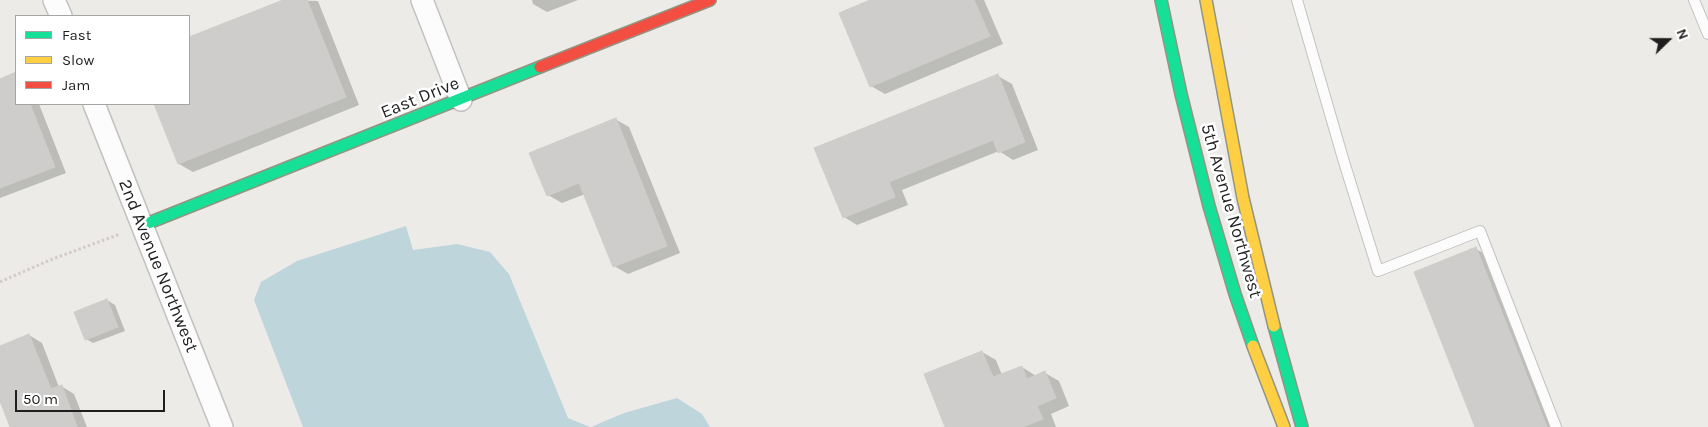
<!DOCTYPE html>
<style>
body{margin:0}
#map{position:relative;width:1708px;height:427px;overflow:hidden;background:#ecebe8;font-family:Karla,sans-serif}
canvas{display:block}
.legend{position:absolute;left:15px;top:15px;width:175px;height:90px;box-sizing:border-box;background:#fff;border:1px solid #a5a5a5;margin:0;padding:6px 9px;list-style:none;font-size:15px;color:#1f1f1f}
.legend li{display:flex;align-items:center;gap:10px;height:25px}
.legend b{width:25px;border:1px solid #a5a5a5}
.north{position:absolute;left:1643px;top:15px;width:50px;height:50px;-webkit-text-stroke:4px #fff;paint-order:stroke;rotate:68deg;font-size:14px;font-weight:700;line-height:20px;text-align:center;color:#1f1f1f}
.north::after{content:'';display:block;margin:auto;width:18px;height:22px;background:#1f1f1f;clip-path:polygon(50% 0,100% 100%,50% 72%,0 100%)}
.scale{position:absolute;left:15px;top:390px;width:150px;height:22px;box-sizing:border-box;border:2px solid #1f1f1f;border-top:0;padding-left:6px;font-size:15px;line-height:18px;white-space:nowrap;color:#1f1f1f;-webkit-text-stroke:4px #fff;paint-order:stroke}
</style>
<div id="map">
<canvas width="1708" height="427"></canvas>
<ul class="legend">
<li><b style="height:6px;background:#16e098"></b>Fast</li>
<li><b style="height:6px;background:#ffcf43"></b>Slow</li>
<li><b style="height:6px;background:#f24e42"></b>Jam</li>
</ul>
<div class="north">N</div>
<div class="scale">50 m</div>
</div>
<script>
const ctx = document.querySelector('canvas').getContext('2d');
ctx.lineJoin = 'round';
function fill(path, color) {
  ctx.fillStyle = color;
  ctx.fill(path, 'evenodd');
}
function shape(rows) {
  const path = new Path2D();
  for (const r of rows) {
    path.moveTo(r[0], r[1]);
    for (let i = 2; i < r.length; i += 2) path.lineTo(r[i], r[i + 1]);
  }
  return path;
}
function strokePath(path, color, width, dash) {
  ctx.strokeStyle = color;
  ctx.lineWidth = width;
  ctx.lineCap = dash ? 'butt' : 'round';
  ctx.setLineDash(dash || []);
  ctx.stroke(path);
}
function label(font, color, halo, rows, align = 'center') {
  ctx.font = font + ' Karla,sans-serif';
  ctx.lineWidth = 5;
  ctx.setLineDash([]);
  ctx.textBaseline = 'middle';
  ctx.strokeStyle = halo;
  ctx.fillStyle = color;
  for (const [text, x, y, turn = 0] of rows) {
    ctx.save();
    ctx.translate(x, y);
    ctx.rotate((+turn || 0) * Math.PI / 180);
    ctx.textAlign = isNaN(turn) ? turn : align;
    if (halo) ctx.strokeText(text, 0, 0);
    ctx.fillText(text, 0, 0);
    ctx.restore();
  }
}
const water = shape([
 [406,226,413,250,457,244,490,252,509,274,568,418,590,427,303,427,254,300,261,282,297,261],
 [677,398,702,414,710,427,591,427,624,413]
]);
const shadow = shape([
 [286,0,318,1,359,105,193,172,179,164,155,104,189,104,189,39],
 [532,0,578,0,547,12,533,4],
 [873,0,984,0,1003,44,885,94,871,86],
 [16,74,16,104,39,104,66,173,0,198,0,80],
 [998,76,1012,84,1038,150,1013,160,999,151,902,190,908,205,857,225,844,217],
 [615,119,629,127,680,253,628,274,614,266,585,194,562,203,548,195],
 [1476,249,1490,257,1557,427,1476,427],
 [107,300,115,305,125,331,93,343,86,339],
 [29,335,42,343,59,387,61,386,74,394,87,427,11,427,0,398,0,347],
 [982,352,996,360,1002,375,1022,367,1036,376,1045,373,1059,381,1069,406,1051,414,1056,427,947,427]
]);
const building = shape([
 [283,0,307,0,346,97,178,164,154,104,189,104,189,37,283,0],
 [870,0,974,0,990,36,870,87,839,13,870,0],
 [16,72,16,104,30,104,55,167,0,188,0,79,16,72],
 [998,74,1025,142,998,153,993,140,889,182,895,197,843,218,814,148,998,74],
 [616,118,667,246,613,267,579,183,547,196,529,153,616,118],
 [1476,247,1513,340,1547,427,1475,427,1414,272,1476,247],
 [107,299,118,327,85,340,74,312,107,299],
 [29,334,51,389,62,385,77,427,10,427,0,401,0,346,29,334],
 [982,351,993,377,1022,366,1027,379,1045,371,1056,398,1037,406,1043,419,1023,427,945,427,924,374,982,351]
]);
const path = shape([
 [0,282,50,260,120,234]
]);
const lane = shape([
 [1297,0,1344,162,1378,271,1480,231,1556,427],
 [1694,0,1708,34]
]);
const street = shape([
 [54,0,61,16],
 [422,0,461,100],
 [94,104,222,427]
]);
const fast = shape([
 [1161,0,1181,94,1209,206,1235,294,1253,346],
 [141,226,540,67],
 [1274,326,1302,427]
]);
const slow = shape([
 [1206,0,1243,198,1274,326],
 [1253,346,1284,427]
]);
const jam = shape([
 [540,67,710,0]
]);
const streetNames = [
 ["East Drive",420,98,-22],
 ["5th Avenue Northwest",1231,211,74],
 ["2nd Avenue Northwest",158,266,68]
];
fill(water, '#bed5dc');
fill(shadow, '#0003');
fill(building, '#cfcdcb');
strokePath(building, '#cfcdca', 1);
strokePath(lane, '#c2c2c0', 12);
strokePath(street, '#c2c2c0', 24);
strokePath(fast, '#939582', 14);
strokePath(slow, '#939582', 14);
strokePath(jam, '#939582', 14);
strokePath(path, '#d5cac8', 3, [2.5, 2.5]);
strokePath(lane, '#fcfcfc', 10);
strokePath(street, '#fcfcfc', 21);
strokePath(fast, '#16e098', 11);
strokePath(slow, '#ffcf43', 11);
strokePath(jam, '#f24e42', 11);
label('18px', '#1f1f1f', '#fff', streetNames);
</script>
